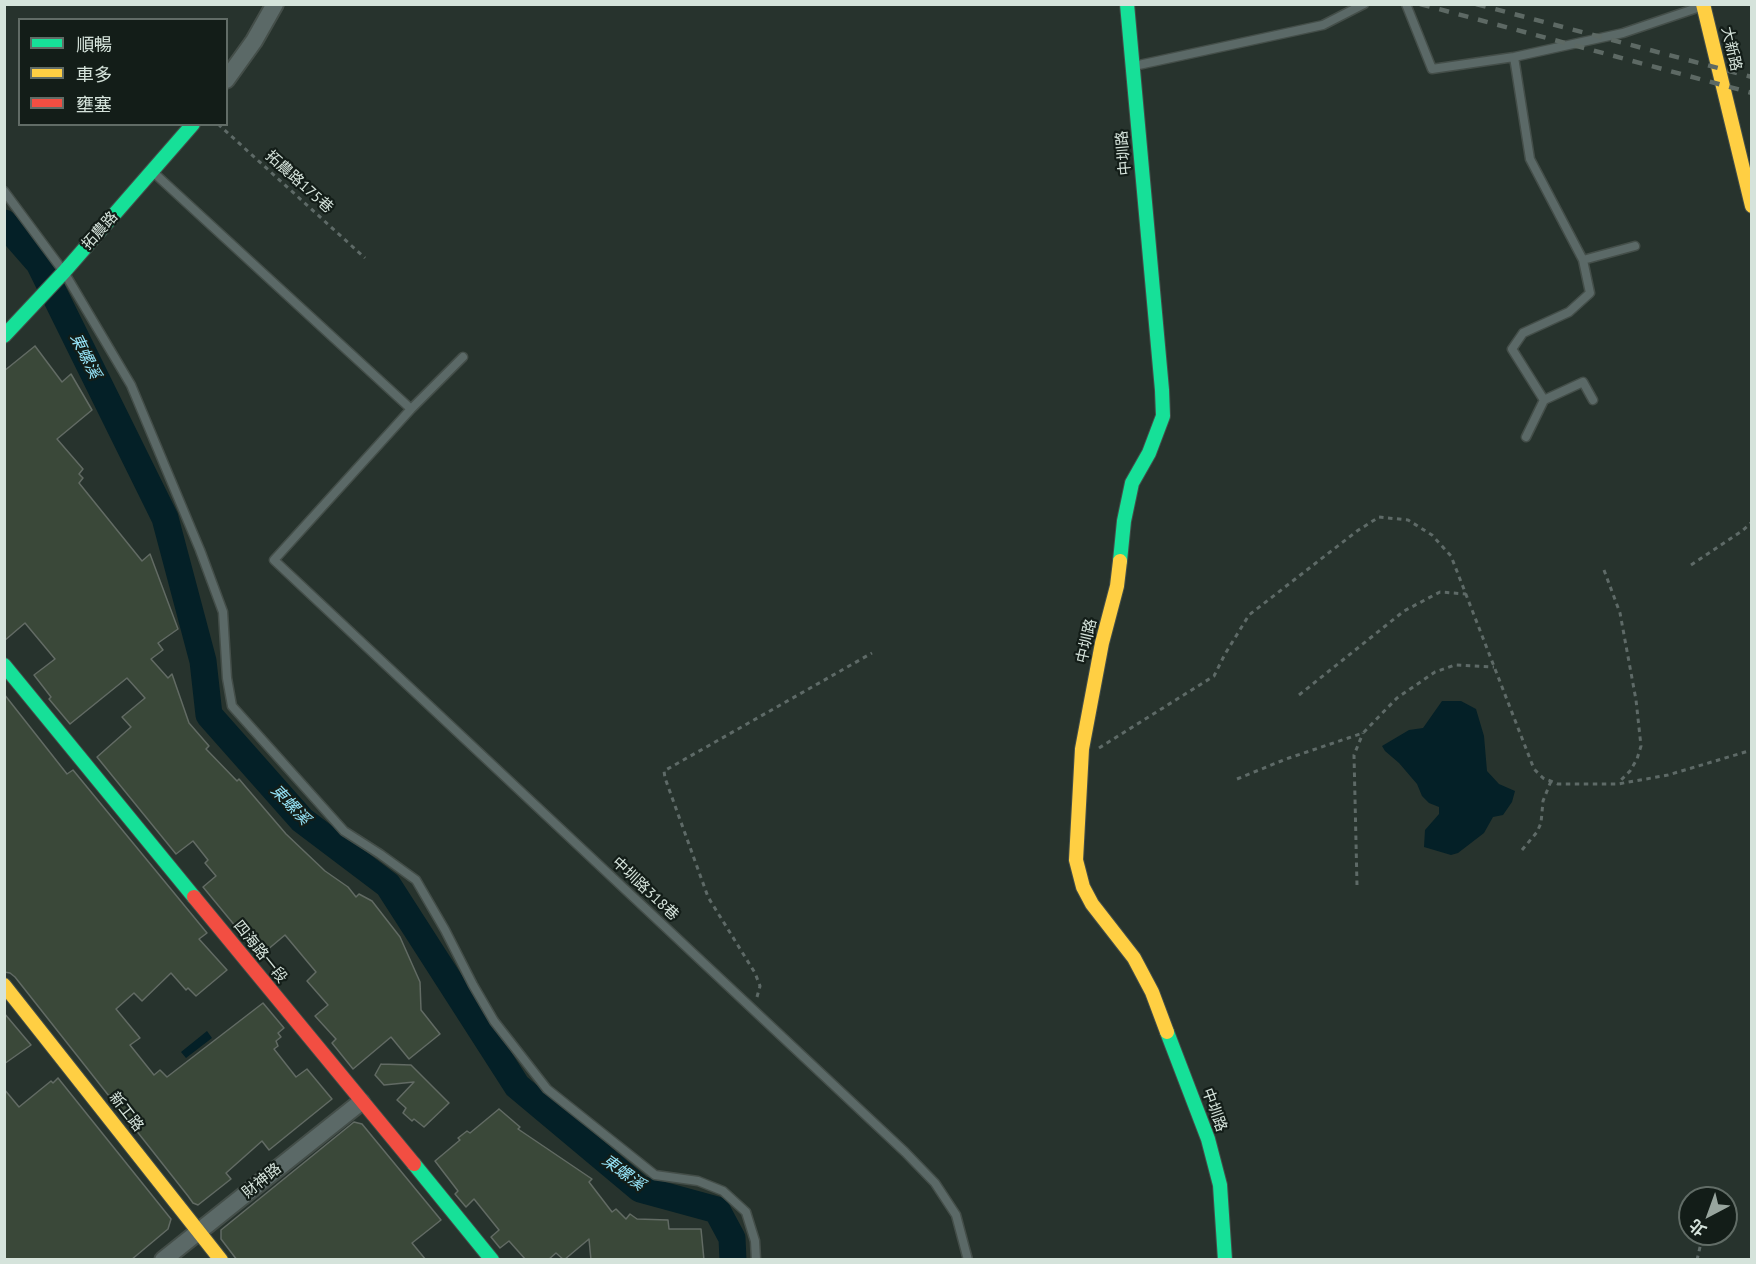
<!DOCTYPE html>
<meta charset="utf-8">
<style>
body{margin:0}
#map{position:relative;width:1756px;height:1264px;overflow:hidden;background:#27332d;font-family:"PT Sans","Noto Sans TC",sans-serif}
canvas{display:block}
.frame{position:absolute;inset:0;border:6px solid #d5e3db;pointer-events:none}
.legend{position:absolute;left:18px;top:18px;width:210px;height:108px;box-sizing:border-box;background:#131d18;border:2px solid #616c66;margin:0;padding:8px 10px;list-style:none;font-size:18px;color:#d5e3db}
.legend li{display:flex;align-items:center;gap:12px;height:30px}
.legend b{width:30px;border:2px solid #616c66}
.north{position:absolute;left:1678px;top:1186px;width:60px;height:60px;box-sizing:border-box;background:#131d18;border:2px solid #616c66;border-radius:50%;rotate:221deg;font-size:16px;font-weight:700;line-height:24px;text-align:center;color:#d5e3db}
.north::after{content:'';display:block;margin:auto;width:21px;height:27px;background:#98a59e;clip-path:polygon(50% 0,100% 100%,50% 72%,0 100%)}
</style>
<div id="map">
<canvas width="1756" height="1264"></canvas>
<div class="frame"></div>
<ul class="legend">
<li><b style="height:8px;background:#16e098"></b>順暢</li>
<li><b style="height:8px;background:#ffcf43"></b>車多</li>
<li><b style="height:8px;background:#f24e42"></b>壅塞</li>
</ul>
<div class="north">北</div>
</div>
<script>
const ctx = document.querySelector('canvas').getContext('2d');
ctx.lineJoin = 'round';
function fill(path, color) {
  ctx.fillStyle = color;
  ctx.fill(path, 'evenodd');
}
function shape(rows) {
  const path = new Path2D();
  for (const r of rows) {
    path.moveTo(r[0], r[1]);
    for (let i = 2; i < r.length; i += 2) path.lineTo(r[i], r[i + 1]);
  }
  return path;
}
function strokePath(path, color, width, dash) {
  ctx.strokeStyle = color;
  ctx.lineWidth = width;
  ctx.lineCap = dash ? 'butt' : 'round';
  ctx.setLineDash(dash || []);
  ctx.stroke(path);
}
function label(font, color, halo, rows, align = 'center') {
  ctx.font = font + ' "PT Sans","Noto Sans TC",sans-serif';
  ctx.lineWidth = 4.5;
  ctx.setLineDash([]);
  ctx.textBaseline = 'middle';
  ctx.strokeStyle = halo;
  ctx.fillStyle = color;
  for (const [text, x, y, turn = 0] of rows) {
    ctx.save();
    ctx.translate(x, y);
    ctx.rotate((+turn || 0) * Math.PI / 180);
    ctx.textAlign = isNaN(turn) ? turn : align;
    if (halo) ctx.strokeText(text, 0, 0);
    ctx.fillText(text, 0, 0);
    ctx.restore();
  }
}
const water = shape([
 [1442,701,1461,701,1476,709,1484,736,1487,771,1499,784,1515,791,1512,802,1503,815,1493,817,1484,833,1458,853,1451,855,1424,847,1425,830,1439,814,1439,807,1429,803,1422,796,1417,784,1399,763,1385,751,1382,746,1409,730,1423,728],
 [207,1031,212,1038,186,1058,181,1052]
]);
const river = shape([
 [4,223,39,263,165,518,203,661,209,715,302,820,388,885,517,1086,640,1189,717,1210,732,1238,733,1260]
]);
const building = shape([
 [35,346,62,382,71,374,92,410,57,439,83,469,79,474,83,478,79,483,142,561,150,554,178,629,158,643,163,650,151,659,168,678,172,674,189,723,209,746,206,749,237,781,239,779,286,834,325,871,348,887,356,897,359,894,372,901,400,937,420,982,421,1010,440,1034,409,1059,391,1037,353,1069,332,1043,336,1039,315,1016,328,1005,307,981,316,972,285,935,260,956,203,887,216,876,205,863,208,860,193,841,176,854,97,757,131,727,122,717,145,698,127,678,70,724,49,699,51,697,34,675,55,659,25,623,4,641,4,371,35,346],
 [4,694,67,774,73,770,207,933,199,939,227,970,196,996,188,988,186,990,171,973,142,1001,134,993,116,1009,140,1038,130,1045,154,1075,160,1070,167,1077,263,1003,284,1028,278,1033,281,1037,276,1041,278,1046,274,1049,296,1077,307,1069,332,1099,269,1150,262,1141,226,1173,231,1179,198,1205,193,1203,188,1196,15,977,10,973,4,972,4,694],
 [4,1013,31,1045,4,1064,4,1013],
 [381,1064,411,1065,449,1103,424,1127,414,1119,412,1121,403,1113,406,1108,397,1100,414,1082,384,1085,375,1075,381,1064],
 [58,1078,171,1219,168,1229,131,1260,4,1260,4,1089,19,1107,51,1081,53,1083,58,1078],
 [499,1109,520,1127,518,1129,592,1179,589,1182,612,1212,616,1209,626,1219,630,1214,637,1219,668,1220,669,1229,701,1229,704,1260,591,1260,589,1239,564,1260,556,1253,548,1260,526,1260,509,1241,500,1248,491,1237,499,1230,474,1199,466,1207,455,1194,458,1191,435,1161,460,1140,458,1138,467,1131,470,1133,499,1109],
 [354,1122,362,1124,441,1220,412,1243,426,1260,237,1260,221,1239,221,1230,354,1122]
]);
const path = shape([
 [218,124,365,258],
 [1691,565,1742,531,1752,522],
 [1604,570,1620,613,1636,700,1641,746,1637,759,1630,771,1619,782],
 [1299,695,1404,611,1440,592,1466,594],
 [1099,748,1214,676,1225,654,1249,615,1357,531,1379,517,1408,520,1432,535,1451,556,1534,769,1543,778,1558,784,1618,784,1668,775,1752,750],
 [1237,779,1286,759,1363,733,1397,698,1435,672,1455,665,1494,667],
 [1522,850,1537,832,1541,823,1543,801,1551,781],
 [1357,885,1354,755,1363,733],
 [757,997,760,986,755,973,708,897,665,778,664,771,872,653],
 [1697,1260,1703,1234]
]);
const lane = shape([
 [1406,4,1432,69,1514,57,1623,33,1703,6],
 [1514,57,1530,159,1583,260,1590,293,1569,312,1523,333,1512,349,1544,400,1526,437],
 [1134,66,1323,25,1364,4],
 [153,172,411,409,274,560,905,1152,935,1183,956,1215,968,1260],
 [4,191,64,272,131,385,200,550,223,612,227,678,232,706,344,831,380,854,416,880,445,930,473,985,494,1021,547,1089,655,1175,698,1181,723,1191,746,1212,755,1241,756,1260],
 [1583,260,1635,246],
 [1544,400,1583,382,1593,400],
 [411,409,463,357]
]);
const street = shape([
 [226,80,254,41,275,4],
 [163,1260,361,1102]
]);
const fast = shape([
 [4,336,64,272,193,124],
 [1120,561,1124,521,1132,483,1149,453,1163,416,1162,390,1127,4],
 [4,665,194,897],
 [1167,1032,1208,1139,1220,1185,1225,1260],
 [414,1164,492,1260]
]);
const slow = shape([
 [1703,4,1752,206],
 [1120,561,1117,586,1102,643,1082,749,1076,860,1083,887,1092,904,1134,958,1152,992,1167,1032],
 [4,985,221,1260]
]);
const jam = shape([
 [194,897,414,1164]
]);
const rail = shape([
 [1420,4,1752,93],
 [1476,4,1752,77]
]);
const streetNames = [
 ["大新路",1731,49,77],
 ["中圳路",1124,153,-95],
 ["拓農路175巷",299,182,42],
 ["拓農路",100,231,-48],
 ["中圳路",1087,641,-77],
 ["中圳路318巷",645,889,43],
 ["四海路一段",260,952,51],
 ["中圳路",1214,1110,70],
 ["新工路",126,1112,52],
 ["財神路",262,1181,-39]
];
const waterNames = [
 ["東螺溪",85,356,64],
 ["東螺溪",290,805,46],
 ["東螺溪",623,1173,36]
];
fill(water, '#042027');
strokePath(river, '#042027', 27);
fill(building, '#3a4839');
strokePath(building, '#626b64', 1.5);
strokePath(lane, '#444e49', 11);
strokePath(street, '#444e49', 20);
strokePath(fast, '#444e49', 16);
strokePath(slow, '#444e49', 16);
strokePath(jam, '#444e49', 16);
strokePath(path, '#5e6a67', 3, [4.5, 4.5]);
strokePath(lane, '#5b6967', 8);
strokePath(street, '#5b6967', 16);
strokePath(fast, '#16e098', 14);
strokePath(slow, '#ffcf43', 14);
strokePath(jam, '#f24e42', 14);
strokePath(rail, '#5d6964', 4.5, [10, 10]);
label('15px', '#d5e3db', '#131d18', streetNames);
label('italic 16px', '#96e4f8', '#131d18', waterNames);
</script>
